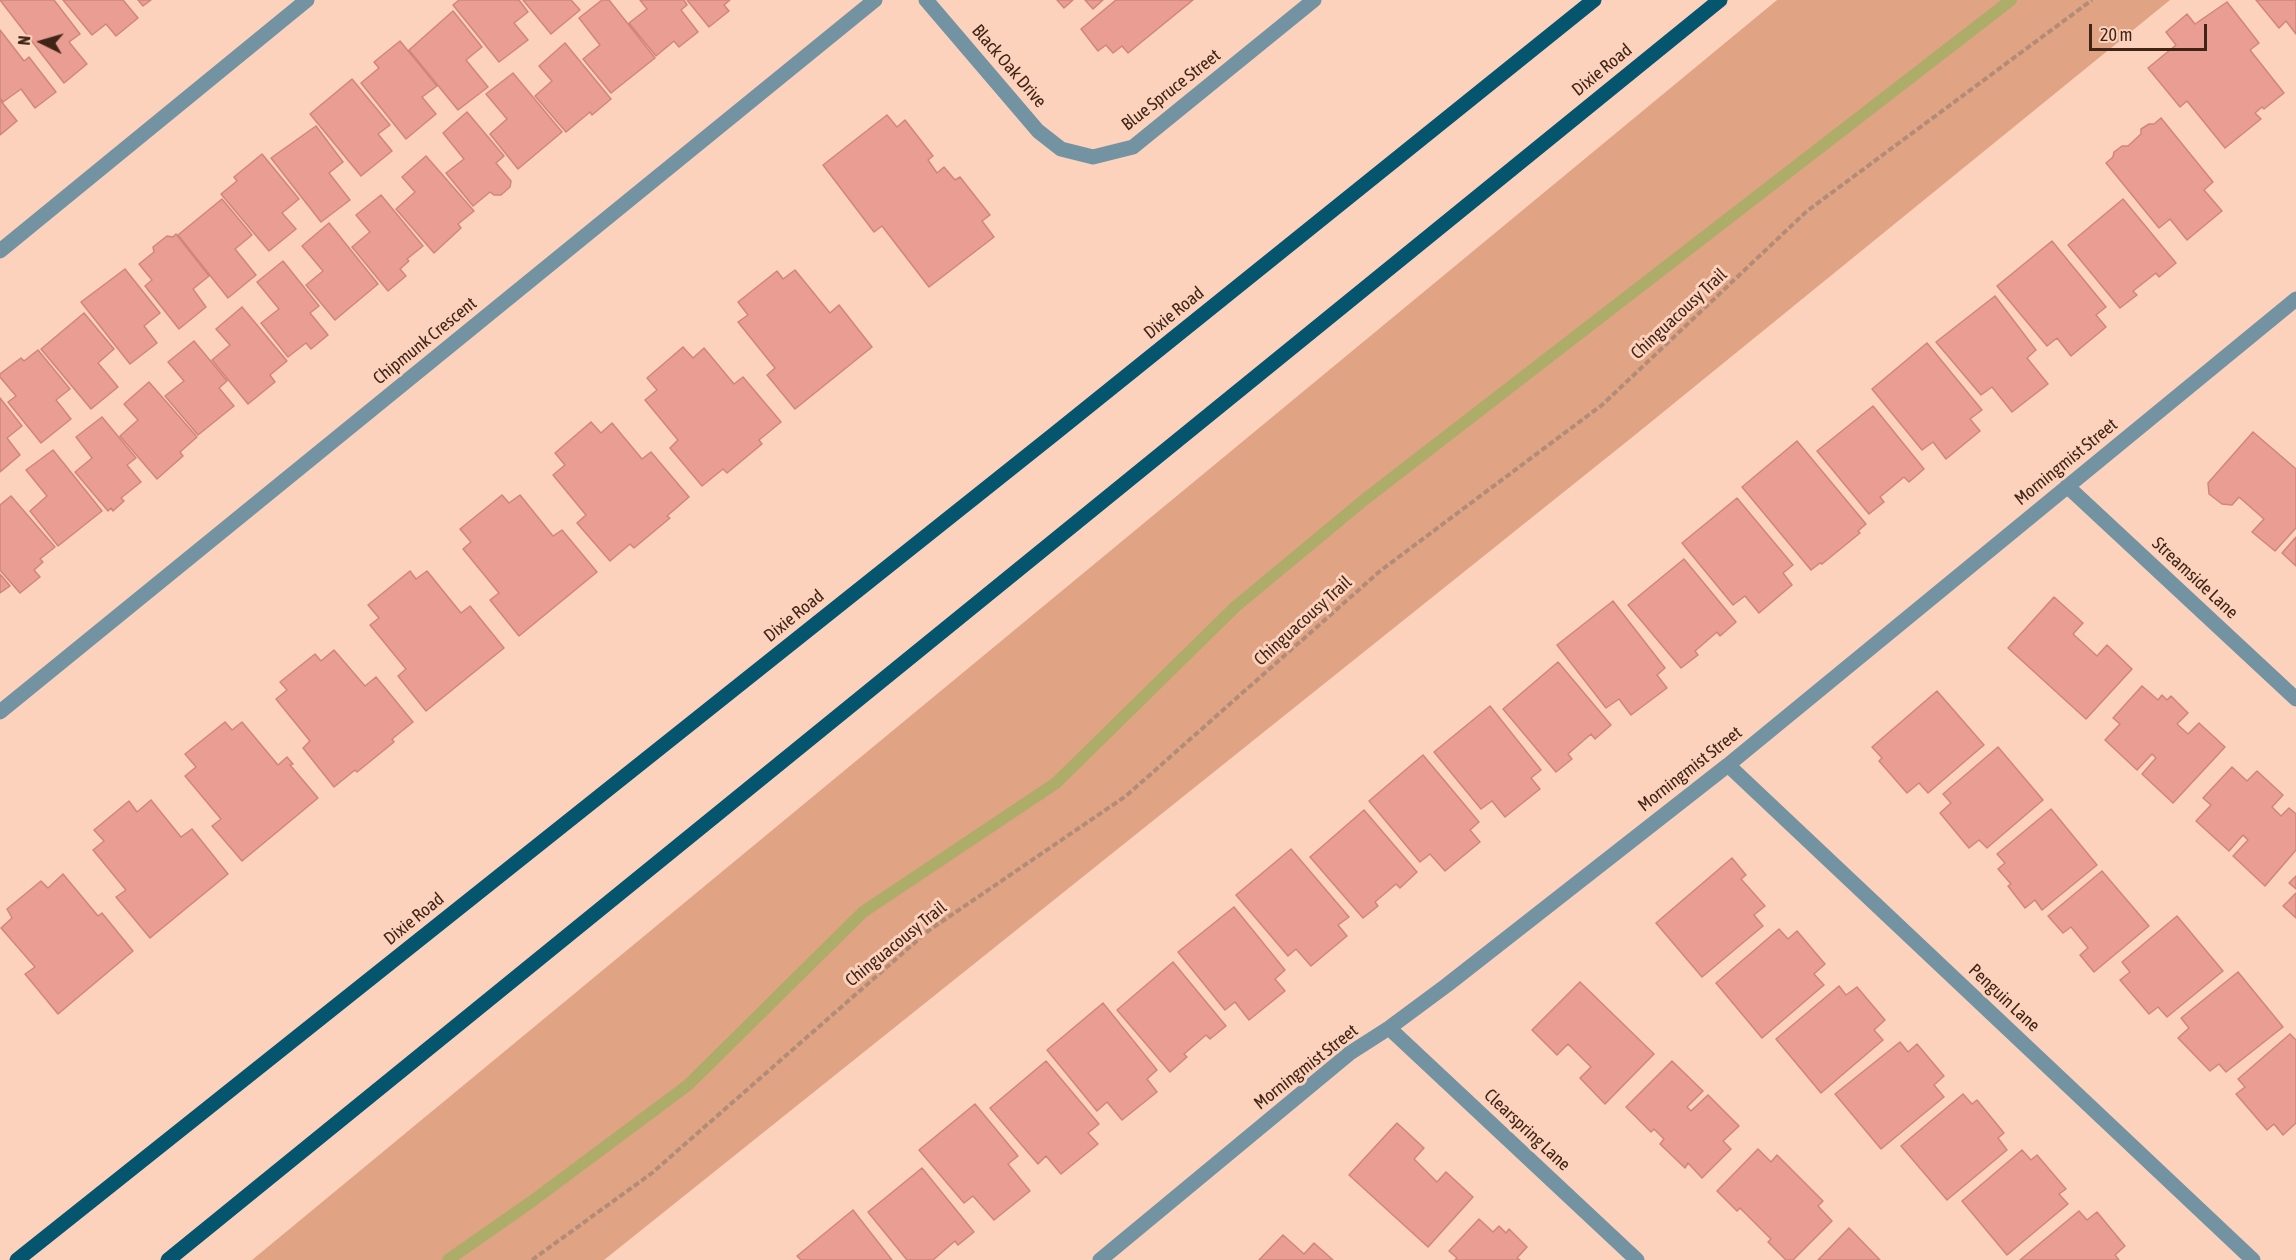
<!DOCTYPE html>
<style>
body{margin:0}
#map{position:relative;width:2296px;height:1260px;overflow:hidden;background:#fdd2bc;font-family:"Asap Condensed",sans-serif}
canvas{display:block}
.north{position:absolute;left:12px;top:12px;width:60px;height:60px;-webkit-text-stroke:4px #fdd2bc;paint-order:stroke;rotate:275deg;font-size:16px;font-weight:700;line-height:24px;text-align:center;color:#402517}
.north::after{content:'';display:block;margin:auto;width:21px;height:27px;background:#402517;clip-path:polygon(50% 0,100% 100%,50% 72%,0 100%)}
.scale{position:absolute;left:2089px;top:24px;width:118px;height:27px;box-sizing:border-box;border:3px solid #402517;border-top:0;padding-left:8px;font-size:18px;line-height:21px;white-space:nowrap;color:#402517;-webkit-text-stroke:4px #fdd2bc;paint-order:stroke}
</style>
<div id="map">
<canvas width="2296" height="1260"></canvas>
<div class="north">N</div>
<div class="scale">20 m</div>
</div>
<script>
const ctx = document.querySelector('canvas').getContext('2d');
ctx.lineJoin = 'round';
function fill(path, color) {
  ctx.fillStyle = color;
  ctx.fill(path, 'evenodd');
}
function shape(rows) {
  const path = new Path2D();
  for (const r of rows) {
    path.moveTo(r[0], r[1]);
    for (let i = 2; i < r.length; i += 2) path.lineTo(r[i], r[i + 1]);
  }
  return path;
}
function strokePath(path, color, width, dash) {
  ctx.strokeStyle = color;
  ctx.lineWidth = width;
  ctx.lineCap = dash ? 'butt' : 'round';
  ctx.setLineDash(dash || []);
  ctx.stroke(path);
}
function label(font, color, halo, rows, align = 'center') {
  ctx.font = font + ' "Asap Condensed",sans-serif';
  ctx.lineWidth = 6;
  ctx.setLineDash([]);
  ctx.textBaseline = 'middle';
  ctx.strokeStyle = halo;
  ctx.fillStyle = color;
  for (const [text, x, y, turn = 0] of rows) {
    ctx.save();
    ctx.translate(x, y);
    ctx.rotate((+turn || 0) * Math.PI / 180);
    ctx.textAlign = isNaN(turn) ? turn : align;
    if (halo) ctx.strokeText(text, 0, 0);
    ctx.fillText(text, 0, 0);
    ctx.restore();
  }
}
const green = shape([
 [1777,0,2170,0,1635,435,604,1260,252,1260]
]);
const stream = shape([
 [448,1260,531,1202,688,1085,863,912,1056,783,1235,607,1364,500,2011,0]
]);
const building = shape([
 [0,0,54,0,80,34,69,42,87,64,64,83,0,0],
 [63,0,123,0,138,18,116,36,106,24,92,35,63,0],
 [138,0,151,0,143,6,138,0],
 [459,0,519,0,528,12,514,23,528,40,499,62,453,5,459,0],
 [523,0,571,0,580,10,551,34,523,0],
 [602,0,609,0,655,58,611,93,583,59,600,45,579,18,602,0],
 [640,0,684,0,687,5,681,10,698,32,679,47,674,41,656,56,629,23,647,9,640,0],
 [687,0,730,0,724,5,729,11,709,27,687,0],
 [1057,0,1073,0,1064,8,1057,0],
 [1085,0,1103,0,1093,9,1085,0],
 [1116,0,1193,0,1128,53,1122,46,1113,53,1106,45,1098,51,1081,29,1116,0],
 [2256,0,2296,0,2296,34,2286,21,2279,28,2256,0],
 [2227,2,2259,43,2250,50,2284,93,2264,109,2262,107,2255,113,2261,119,2225,148,2187,101,2180,107,2148,68,2176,45,2166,32,2187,14,2195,24,2227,2],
 [453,11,482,47,466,60,488,87,458,110,409,50,453,11],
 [0,30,24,61,29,57,56,92,35,108,21,89,3,102,0,98,0,30],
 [400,41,437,86,422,97,436,114,406,139,361,83,379,68,374,62,400,41],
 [565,43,611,99,592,115,590,112,566,132,535,96,552,81,539,66,565,43],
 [513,73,562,132,518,169,490,134,507,119,486,94,513,73],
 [352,79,390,125,378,134,392,151,361,176,310,114,352,79],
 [0,100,17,121,0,135,0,100],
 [467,112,504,156,496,163,511,181,510,187,501,195,494,195,490,192,473,206,446,173,464,159,443,133,467,112],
 [887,115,897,127,905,120,933,156,928,160,937,173,944,167,955,180,960,177,990,215,982,221,994,237,929,287,882,226,874,232,823,165,887,115],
 [2161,118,2213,182,2204,190,2222,211,2187,240,2170,219,2159,228,2106,163,2113,157,2114,152,2122,146,2128,146,2141,134,2141,129,2149,124,2154,124,2161,118],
 [316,126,343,162,329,173,350,200,321,222,271,158,316,126],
 [262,154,299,199,282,213,296,229,269,251,221,194,237,181,234,177,262,154],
 [426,156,474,211,458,224,461,228,434,253,396,209,415,192,402,177,426,156],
 [381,195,423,246,407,259,409,261,400,269,406,276,388,291,352,247,370,232,356,215,381,195],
 [222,199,252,235,235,249,256,275,228,298,178,235,222,199],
 [2123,199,2176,263,2159,277,2156,273,2133,291,2137,295,2120,308,2068,245,2123,199],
 [329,223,378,284,335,320,306,285,323,271,302,246,329,223],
 [176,234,209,276,193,289,206,307,179,329,145,286,152,280,139,264,154,252,153,247,167,236,173,237,176,234],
 [2052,241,2106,307,2096,315,2106,327,2071,356,2057,338,2047,346,1997,286,2052,241],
 [283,261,319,306,310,313,328,335,311,349,306,343,288,357,261,323,279,309,257,282,283,261],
 [125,269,160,313,144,326,157,343,130,364,81,302,125,269],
 [795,270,830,313,839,305,872,347,795,409,767,375,775,368,738,322,748,315,738,302,777,271,783,279,795,270],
 [1995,296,2036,350,2027,358,2048,384,2012,412,1992,387,1981,395,1936,342,1995,296],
 [242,307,287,361,270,375,275,382,248,404,212,360,230,345,216,329,242,307],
 [84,313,114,349,98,363,118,387,91,409,41,349,84,313],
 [194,341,227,381,219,388,234,406,198,435,165,396,184,381,168,362,194,341],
 [1927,343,1982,410,1970,419,1980,431,1946,459,1933,442,1922,450,1872,389,1927,343],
 [683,347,693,358,704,348,734,384,743,377,781,422,759,440,762,444,727,473,723,469,702,486,670,448,678,440,645,400,657,390,647,378,683,347],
 [38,350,70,389,56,400,71,419,41,443,8,402,16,396,0,377,0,374,21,358,24,361,38,350],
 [149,382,197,437,180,452,183,456,157,479,120,436,138,420,124,404,149,382],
 [0,398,22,426,7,438,20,455,0,472,0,398],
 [1873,406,1924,469,1909,482,1904,477,1880,497,1884,502,1869,514,1817,451,1873,406],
 [102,417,136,458,127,465,141,482,121,498,124,501,113,511,111,508,108,511,75,472,92,458,76,437,102,417],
 [591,422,601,433,612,423,642,459,651,452,689,497,667,516,670,518,634,548,630,544,610,561,577,523,586,515,553,475,565,465,555,453,591,422],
 [2253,432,2296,469,2296,528,2275,551,2252,532,2264,519,2239,497,2232,505,2222,504,2209,494,2208,483,2253,432],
 [1797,441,1866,524,1858,531,1860,533,1822,564,1820,563,1811,570,1742,487,1797,441],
 [53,450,102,511,58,546,30,511,47,496,26,470,53,450],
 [502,495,509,503,520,495,553,536,562,530,597,572,519,636,490,600,499,593,463,549,471,542,460,529,502,495],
 [11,496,55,547,40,559,43,562,34,570,40,577,20,593,0,570,0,505,11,496],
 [1737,498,1793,565,1783,573,1792,585,1759,613,1745,596,1733,605,1682,543,1737,498],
 [2296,537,2296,566,2282,553,2296,537],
 [1684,559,1736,622,1720,636,1717,632,1695,651,1698,655,1681,668,1628,605,1684,559],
 [410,571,416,579,427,571,461,613,470,606,504,648,426,711,398,676,406,669,370,625,379,618,368,605,410,571],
 [0,574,10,586,0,593,0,574],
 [2054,597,2083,623,2073,634,2097,656,2107,645,2132,669,2086,719,2008,648,2054,597],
 [1613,601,1665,668,1657,675,1667,688,1631,715,1619,699,1606,708,1557,645,1613,601],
 [334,650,365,686,376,677,413,722,392,739,394,742,357,772,355,770,334,787,303,748,310,741,276,699,287,690,280,682,315,654,321,661,334,650],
 [1558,662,1611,725,1595,739,1591,734,1568,754,1572,759,1556,772,1503,709,1558,662],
 [2142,686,2158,700,2162,695,2167,700,2171,696,2188,713,2177,724,2188,734,2199,723,2225,747,2173,803,2142,774,2156,758,2152,754,2137,770,2105,740,2120,724,2113,718,2142,686],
 [1937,691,1984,745,1928,793,1919,783,1907,793,1879,761,1882,758,1872,747,1937,691],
 [1490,706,1541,770,1531,778,1540,789,1505,817,1492,801,1481,809,1434,752,1490,706],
 [225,722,232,730,242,722,278,765,287,757,293,764,290,765,318,798,242,861,212,826,221,819,185,776,196,767,185,754,225,722],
 [1998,747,2043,800,1987,848,1979,840,1969,848,1940,813,1951,803,1943,794,1998,747],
 [1423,755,1479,822,1470,830,1480,842,1445,871,1430,854,1420,862,1369,801,1423,755],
 [2232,767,2247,781,2257,771,2283,795,2272,807,2281,816,2289,808,2296,814,2296,850,2265,886,2233,856,2248,840,2243,835,2229,851,2196,821,2211,805,2203,798,2232,767],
 [151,800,181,837,192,829,228,874,150,938,116,897,126,890,93,850,104,841,94,830,129,801,137,812,151,800],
 [2051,809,2097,865,2042,910,2035,900,2025,908,2008,886,2011,884,1998,869,2005,863,1997,854,2051,809],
 [1364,810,1417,872,1400,888,1396,884,1375,902,1378,906,1363,918,1310,857,1364,810],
 [1291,849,1349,917,1338,925,1347,936,1311,966,1296,949,1288,956,1236,895,1291,849],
 [1732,858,1746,875,1741,879,1765,906,1754,915,1763,926,1702,977,1656,923,1732,858],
 [2102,871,2149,926,2094,972,2080,955,2088,948,2071,927,2063,933,2048,916,2102,871],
 [63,874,98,916,102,913,133,951,58,1014,25,974,35,967,1,928,12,918,7,909,41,881,48,888,63,874],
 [2296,876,2296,889,2289,883,2296,876],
 [2296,893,2296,918,2283,906,2296,893],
 [1234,907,1285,970,1275,979,1285,991,1249,1020,1235,1002,1225,1010,1178,952,1234,907],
 [2177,916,2223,971,2167,1017,2158,1007,2149,1014,2120,980,2130,972,2122,962,2177,916],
 [1779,929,1788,939,1797,931,1825,964,1814,974,1824,985,1762,1038,1716,983,1779,929],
 [1173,962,1226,1026,1210,1039,1206,1035,1184,1054,1187,1057,1170,1072,1117,1010,1173,962],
 [2238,972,2283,1027,2226,1072,2219,1064,2210,1071,2178,1038,2189,1028,2181,1018,2238,972],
 [1580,982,1654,1054,1605,1104,1580,1078,1591,1067,1568,1044,1557,1055,1532,1030,1580,982],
 [1839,986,1846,995,1857,987,1885,1020,1874,1030,1883,1040,1821,1093,1776,1039,1839,986],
 [1103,1003,1157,1070,1147,1079,1157,1092,1122,1120,1107,1102,1097,1111,1047,1050,1103,1003],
 [2290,1034,2296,1040,2296,1123,2283,1135,2274,1124,2267,1130,2236,1094,2245,1087,2238,1079,2290,1034],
 [1900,1042,1908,1052,1917,1044,1944,1076,1934,1085,1944,1097,1881,1149,1835,1094,1900,1042],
 [1046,1061,1099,1124,1088,1133,1098,1144,1061,1174,1046,1156,1038,1164,990,1108,1046,1061],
 [1672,1061,1703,1091,1687,1107,1691,1111,1708,1095,1739,1126,1723,1141,1731,1149,1702,1178,1688,1163,1685,1168,1660,1144,1664,1139,1654,1129,1651,1132,1626,1107,1672,1061],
 [1963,1094,1972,1104,1977,1100,2004,1133,1998,1138,2007,1150,1947,1200,1901,1146,1963,1094],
 [975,1104,1018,1156,1008,1164,1030,1191,994,1220,973,1196,964,1203,919,1150,975,1104],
 [1397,1123,1424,1148,1414,1159,1437,1182,1446,1172,1473,1197,1428,1247,1349,1175,1397,1123],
 [1758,1149,1771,1162,1777,1155,1823,1201,1818,1206,1832,1221,1793,1260,1786,1260,1768,1242,1771,1239,1740,1208,1737,1211,1717,1191,1758,1149],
 [2022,1150,2031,1160,2037,1155,2066,1189,2059,1194,2068,1204,2007,1255,1962,1201,2022,1150],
 [922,1168,974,1232,958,1245,955,1241,933,1260,907,1260,868,1212,922,1168],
 [853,1210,892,1260,801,1260,797,1256,853,1210],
 [2079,1211,2087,1220,2097,1212,2125,1246,2115,1255,2119,1260,2020,1260,2079,1211],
 [1479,1219,1493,1232,1499,1226,1506,1233,1509,1229,1527,1247,1517,1258,1520,1260,1455,1260,1457,1258,1449,1251,1479,1219],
 [1849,1228,1880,1260,1818,1260,1849,1228],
 [1283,1235,1304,1254,1314,1243,1333,1260,1259,1260,1283,1235]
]);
const path = shape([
 [532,1260,652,1173,928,931,1126,796,1380,571,1602,405,1807,211,2092,0]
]);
const minor = shape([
 [926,0,1038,131,1061,149,1093,157,1133,147,1314,0],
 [0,251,307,0],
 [2067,486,2296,699],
 [0,712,875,0],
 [1728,765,2253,1260],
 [1389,1028,1637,1260],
 [1100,1260,1350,1053,1389,1028,1447,985,1728,765,2296,299]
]);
const major = shape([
 [17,1260,1053,435,1594,0],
 [168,1260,1720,0]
]);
const streetNames = [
 ["Black Oak Drive",1009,66,49],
 ["Dixie Road",1602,70,-39],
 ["Blue Spruce Street",1171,90,-38],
 ["Dixie Road",1174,313,-39],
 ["Chinguacousy Trail",1679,314,-43],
 ["Chipmunk Crescent",425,341,-39],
 ["Morningmist Street",2066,462,-39],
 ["Streamside Lane",2195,578,43],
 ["Dixie Road",794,616,-39],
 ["Chinguacousy Trail",1303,621,-42],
 ["Morningmist Street",1690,769,-38],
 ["Dixie Road",414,919,-39],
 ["Chinguacousy Trail",896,944,-39],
 ["Penguin Lane",2004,998,43],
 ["Morningmist Street",1306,1067,-38],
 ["Clearspring Lane",1527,1130,43]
];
fill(green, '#e0a383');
strokePath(stream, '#adad69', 12);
fill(building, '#ea9d92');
strokePath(building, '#d1867b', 1.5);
strokePath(path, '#b08c79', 4, [6, 3]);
strokePath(minor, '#7393a2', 15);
strokePath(major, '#05556f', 15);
label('18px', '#402517', '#fdd2bc', streetNames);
</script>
